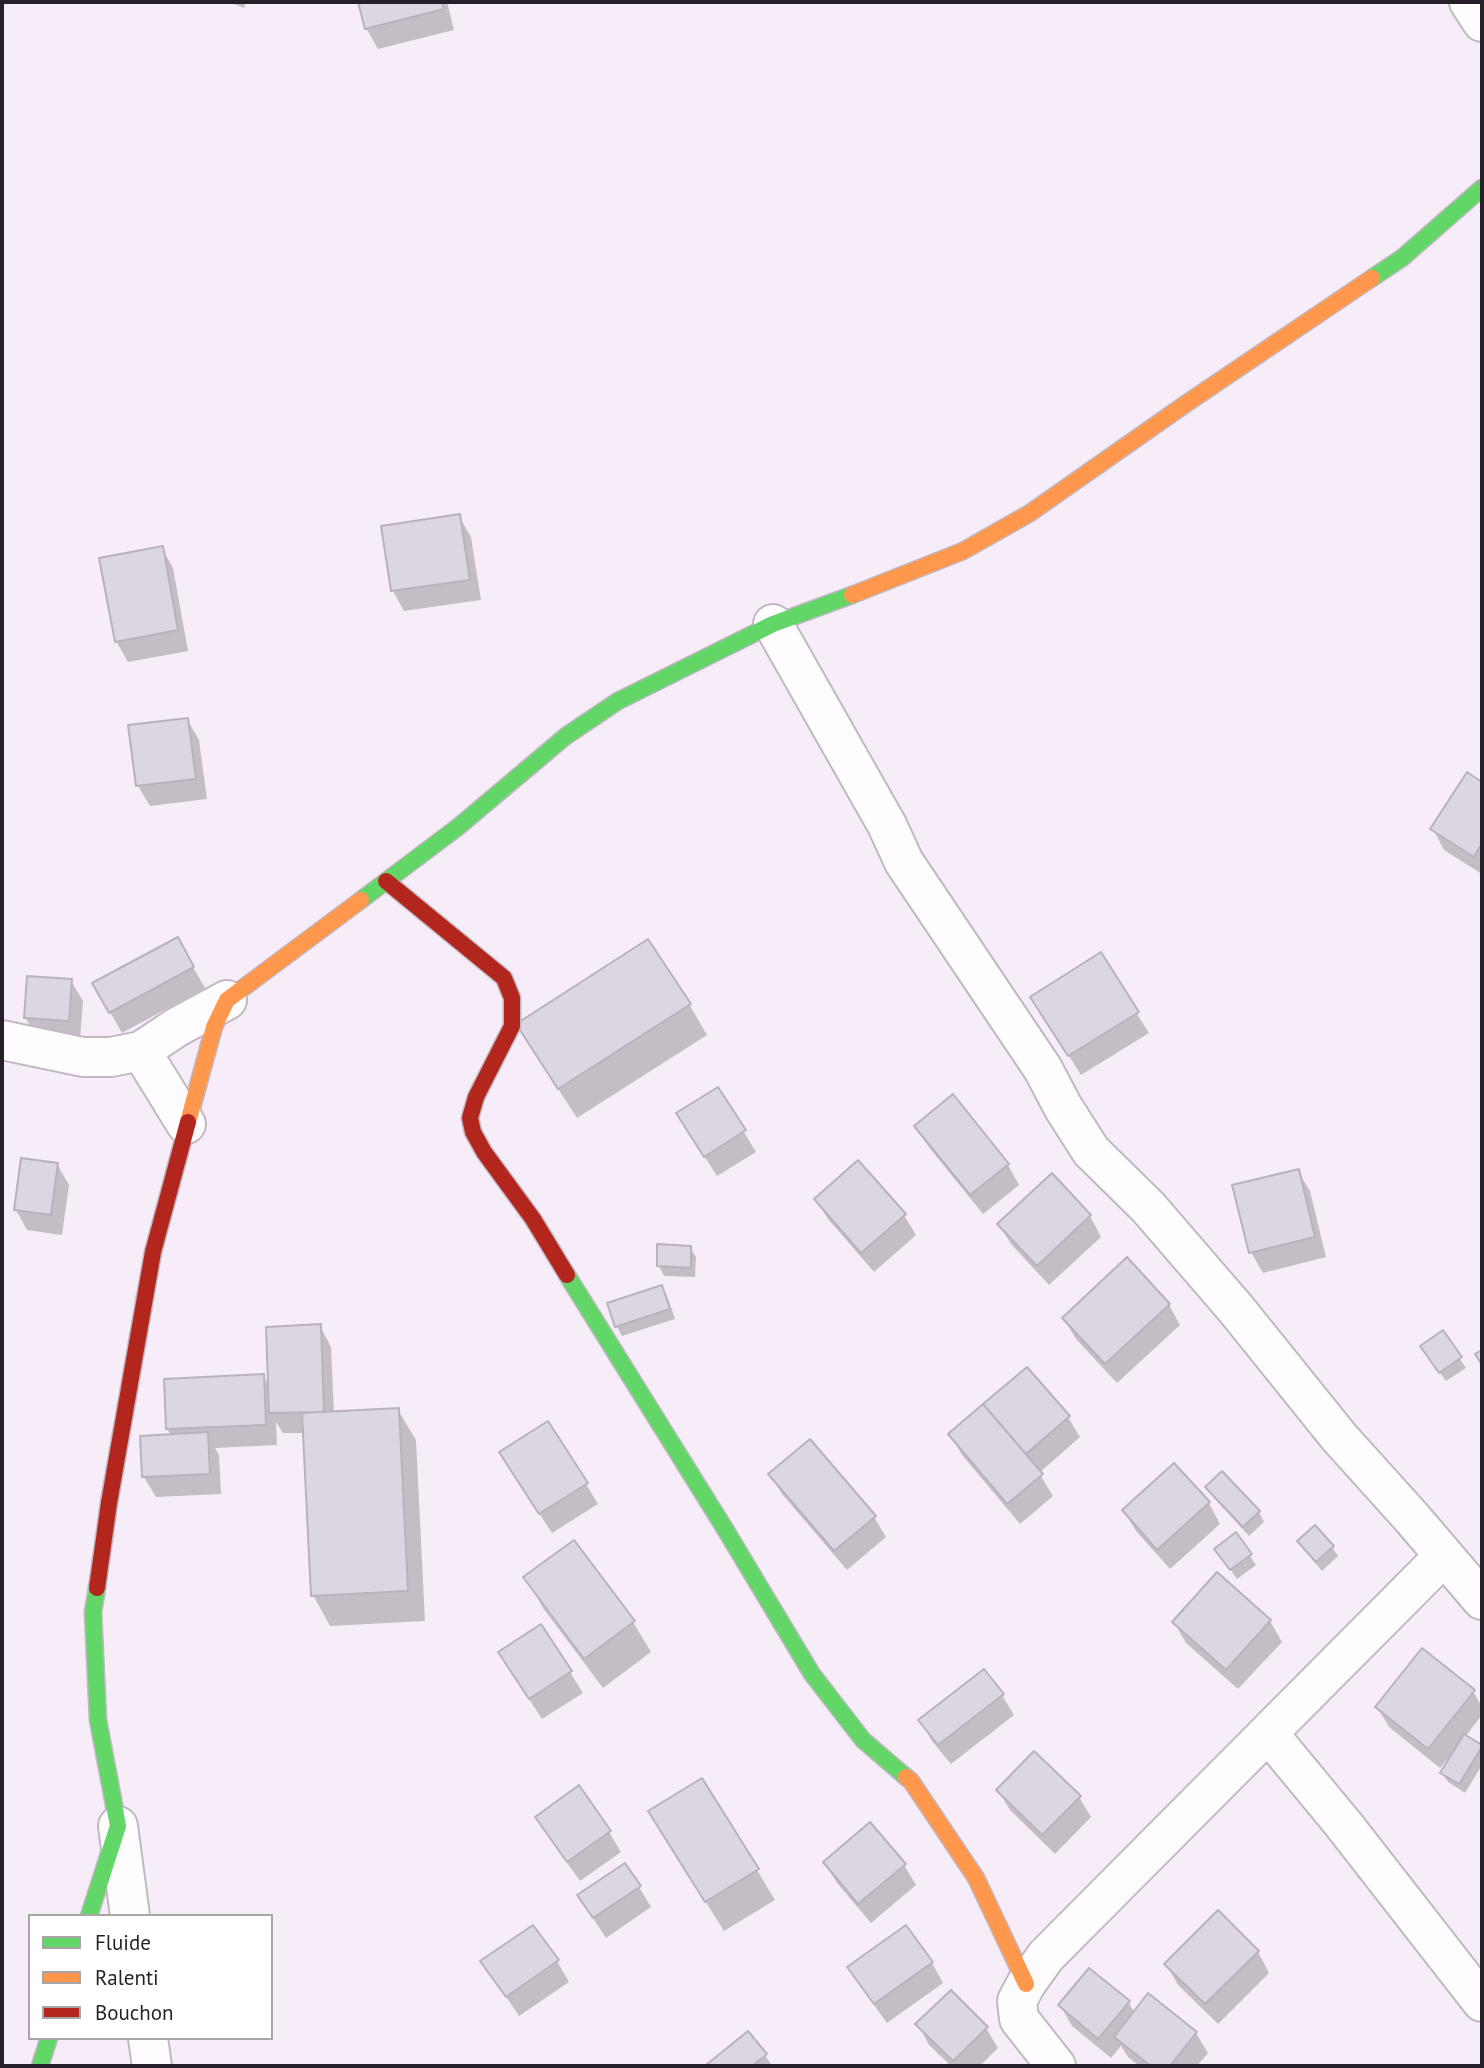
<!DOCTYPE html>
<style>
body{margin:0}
#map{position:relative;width:1484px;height:2068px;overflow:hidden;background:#f6edf8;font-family:"PT Sans",sans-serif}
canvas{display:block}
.frame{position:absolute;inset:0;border:4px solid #261e28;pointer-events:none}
.legend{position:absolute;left:28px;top:1914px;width:245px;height:126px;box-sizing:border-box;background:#fff;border:2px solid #a8a5a9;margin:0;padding:9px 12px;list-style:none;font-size:21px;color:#261e28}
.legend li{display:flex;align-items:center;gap:14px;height:35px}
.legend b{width:35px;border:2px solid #a8a5a9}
</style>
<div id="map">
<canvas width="1484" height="2068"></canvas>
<div class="frame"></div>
<ul class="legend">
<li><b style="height:9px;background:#63d668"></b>Fluide</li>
<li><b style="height:9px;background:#ff974d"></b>Ralenti</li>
<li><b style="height:9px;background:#b3261e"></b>Bouchon</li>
</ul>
</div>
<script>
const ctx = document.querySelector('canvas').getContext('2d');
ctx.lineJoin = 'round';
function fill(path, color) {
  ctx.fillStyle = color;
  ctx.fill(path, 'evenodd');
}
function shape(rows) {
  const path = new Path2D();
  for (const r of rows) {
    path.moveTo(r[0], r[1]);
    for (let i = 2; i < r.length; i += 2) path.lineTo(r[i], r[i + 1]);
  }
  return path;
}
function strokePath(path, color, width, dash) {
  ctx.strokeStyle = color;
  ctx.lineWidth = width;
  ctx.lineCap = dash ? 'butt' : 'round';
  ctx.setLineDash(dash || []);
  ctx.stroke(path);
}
const shadow = shape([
 [229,2,246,2,244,8],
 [360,2,447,2,454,30,378,49,366,28],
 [459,516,471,537,481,600,404,611,393,591],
 [162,548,173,568,188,651,128,662,116,641],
 [187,719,199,740,207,799,150,806,138,786,130,726],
 [1467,775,1482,784,1482,874,1444,850,1433,829],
 [177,939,205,988,122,1033,94,984],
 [1100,955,1149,1033,1081,1075,1045,1018],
 [71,981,83,1001,80,1040,37,1038,25,1017],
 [689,1004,707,1035,577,1118,536,1055],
 [718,1089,756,1152,717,1176,690,1134],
 [916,1126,1008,1165,1019,1185,983,1214,928,1146],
 [57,1164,69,1185,62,1235,27,1230,16,1210],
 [1298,1171,1310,1191,1326,1257,1263,1273,1251,1252],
 [1052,1176,1090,1216,1101,1237,1049,1285,1011,1244,999,1224],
 [816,1199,904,1215,916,1235,874,1272,828,1219],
 [690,1247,696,1257,695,1277,664,1276,659,1266],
 [662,1287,667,1296,675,1319,622,1336,617,1327],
 [1169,1305,1180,1325,1117,1383,1076,1339,1064,1319],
 [320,1326,331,1347,334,1413,398,1410,416,1440,425,1621,330,1626,313,1595,304,1433,283,1433,276,1422,277,1445,215,1448,219,1455,221,1494,156,1497,144,1477,142,1438,172,1436,167,1429,263,1376,270,1388],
 [1442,1333,1466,1368,1446,1381,1428,1356],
 [1027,1370,1068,1417,1080,1437,1039,1473,1053,1496,1020,1524,962,1455,951,1435],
 [1174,1466,1209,1503,1220,1524,1170,1569,1136,1531,1124,1511],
 [513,1473,586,1484,598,1504,552,1533],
 [771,1474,874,1517,886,1537,847,1570,782,1494],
 [1207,1488,1259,1512,1264,1522,1249,1536,1213,1497],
 [1236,1535,1256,1565,1237,1579,1216,1549],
 [1299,1542,1332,1547,1338,1556,1322,1571,1305,1551],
 [1217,1574,1270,1621,1282,1642,1238,1689,1186,1643,1174,1622],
 [526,1578,633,1622,651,1652,603,1688,543,1608],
 [541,1626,583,1693,542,1719,512,1673],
 [1473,1691,1482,1707,1482,1715,1465,1737,1482,1747,1482,1765,1465,1793,1448,1782,1442,1773,1451,1758,1449,1757,1440,1768,1389,1727,1377,1707],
 [1002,1695,1014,1715,951,1764,932,1741,921,1721],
 [998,1790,1079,1797,1091,1817,1055,1854,1010,1810],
 [537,1817,609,1832,621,1852,580,1881,549,1837],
 [668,1842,757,1870,775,1900,724,1931],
 [825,1863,904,1865,916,1885,871,1923,837,1883],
 [639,1887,651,1907,606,1938,591,1915],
 [1218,1913,1258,1952,1269,1973,1218,2024,1178,1985,1166,1964],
 [533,1927,557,1961,569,1982,519,2016,483,1962],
 [932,1963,943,1983,887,2023,861,1987,850,1967],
 [1128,2002,1135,2013,1196,2033,1208,2053,1197,2066,1139,2066,1128,2057,1121,2046,1111,2058,1072,2026,1060,2005],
 [918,2024,986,2028,998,2048,980,2066,951,2066,929,2045],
 [765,2055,772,2066,709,2065]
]);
const building = shape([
 [358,2,442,2,444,9,365,29,358,2],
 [460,514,470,580,391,591,381,526,460,514],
 [163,546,178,630,115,642,99,558,163,546],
 [188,718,196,779,136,786,128,725,188,718],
 [1467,772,1482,782,1482,843,1474,857,1430,829,1467,772],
 [178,937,194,967,109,1013,92,983,178,937],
 [648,939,691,1004,558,1089,516,1024,648,939],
 [1101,952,1139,1012,1068,1056,1030,997,1101,952],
 [27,976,72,979,69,1021,24,1018,27,976],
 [718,1087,746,1130,704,1157,676,1113,718,1087],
 [953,1094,1009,1164,970,1195,914,1126,953,1094],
 [21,1158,58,1163,51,1215,14,1210,21,1158],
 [858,1160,906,1214,861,1253,814,1199,858,1160],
 [1299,1169,1315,1237,1249,1253,1232,1185,1299,1169],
 [1052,1173,1091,1215,1037,1266,997,1224,1052,1173],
 [657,1244,691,1246,691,1268,657,1266,657,1244],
 [1127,1257,1170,1304,1105,1364,1062,1318,1127,1257],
 [662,1285,670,1309,615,1327,607,1303,662,1285],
 [321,1324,324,1412,269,1413,266,1327,321,1324],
 [1443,1330,1462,1357,1439,1373,1420,1346,1443,1330],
 [1482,1350,1482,1365,1475,1354,1482,1350],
 [1027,1367,1070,1416,1026,1454,983,1404,1027,1367],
 [264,1374,266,1425,166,1429,164,1379,264,1374],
 [983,1404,1043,1474,1007,1504,948,1434,983,1404],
 [399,1408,408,1591,311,1596,302,1413,399,1408],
 [548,1421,588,1483,539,1514,499,1452,548,1421],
 [208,1432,210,1474,142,1477,140,1436,208,1432],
 [810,1439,876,1516,834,1551,768,1474,810,1439],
 [1174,1463,1210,1502,1157,1550,1122,1510,1174,1463],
 [1222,1471,1260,1511,1243,1527,1205,1487,1222,1471],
 [1315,1525,1334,1546,1316,1562,1297,1541,1315,1525],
 [1236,1532,1252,1554,1230,1570,1214,1549,1236,1532],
 [574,1540,635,1621,584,1659,523,1577,574,1540],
 [1217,1572,1271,1620,1226,1670,1172,1622,1217,1572],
 [541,1624,572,1671,529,1699,498,1652,541,1624],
 [1422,1648,1475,1690,1428,1749,1375,1707,1422,1648],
 [984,1669,1004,1694,938,1745,918,1720,984,1669],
 [1464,1734,1482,1745,1482,1747,1459,1784,1440,1773,1464,1734],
 [1034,1751,1081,1796,1042,1835,996,1790,1034,1751],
 [702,1778,759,1869,705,1902,648,1811,702,1778],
 [579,1785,611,1831,567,1862,535,1817,579,1785],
 [870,1822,906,1864,858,1904,823,1862,870,1822],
 [625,1863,641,1886,593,1918,577,1895,625,1863],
 [1218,1910,1259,1951,1205,2004,1164,1964,1218,1910],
 [533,1925,559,1960,506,1997,480,1961,533,1925],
 [906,1925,933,1962,874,2004,847,1967,906,1925],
 [1089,1968,1130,2001,1098,2039,1058,2005,1089,1968],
 [951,1990,988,2027,953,2061,915,2024,951,1990],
 [1148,1993,1197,2032,1170,2066,1151,2066,1114,2037,1148,1993],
 [748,2031,767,2054,752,2066,708,2066,706,2065,748,2031]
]);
const street = shape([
 [1469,2,1482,22],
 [773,624,887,825,904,862,1043,1069,1063,1107,1091,1151,1148,1207,1236,1309,1339,1437,1412,1518,1482,1600],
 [2,1040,83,1057,111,1057,141,1051,177,1027,227,1000],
 [141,1051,186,1124],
 [1268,1733,1344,1825,1482,2002],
 [118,1826,130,1916],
 [148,2038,152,2066],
 [1056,2066,1019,2019,1017,2001,1026,1984,1046,1956,1444,1556]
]);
const fast = shape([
 [1372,278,1402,258,1482,188],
 [361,900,458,827,566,736,618,701,773,624,852,595],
 [567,1275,725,1529,812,1674,863,1740,906,1777],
 [89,1916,118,1826,98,1720,93,1612,97,1588],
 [40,2066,49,2038]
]);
const slow = shape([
 [852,595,963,551,1030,513,1187,403,1372,278],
 [188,1122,214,1027,227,1000,361,900],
 [906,1777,911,1781,976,1878,1026,1984]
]);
const jam = shape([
 [386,881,504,978,512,998,512,1026,476,1097,470,1118,473,1132,484,1152,533,1219,567,1275],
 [97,1588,109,1503,153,1252,188,1122]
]);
fill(shadow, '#0003');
fill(building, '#dcd6e3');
strokePath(building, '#b8b2bc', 2);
strokePath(street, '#c0b8c2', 42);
strokePath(fast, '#c0b8c2', 19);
strokePath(slow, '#c0b8c2', 19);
strokePath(jam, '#c0b8c2', 19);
strokePath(street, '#fefcfe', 38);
strokePath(fast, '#63d668', 16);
strokePath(slow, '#ff974d', 16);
strokePath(jam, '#b3261e', 16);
</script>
